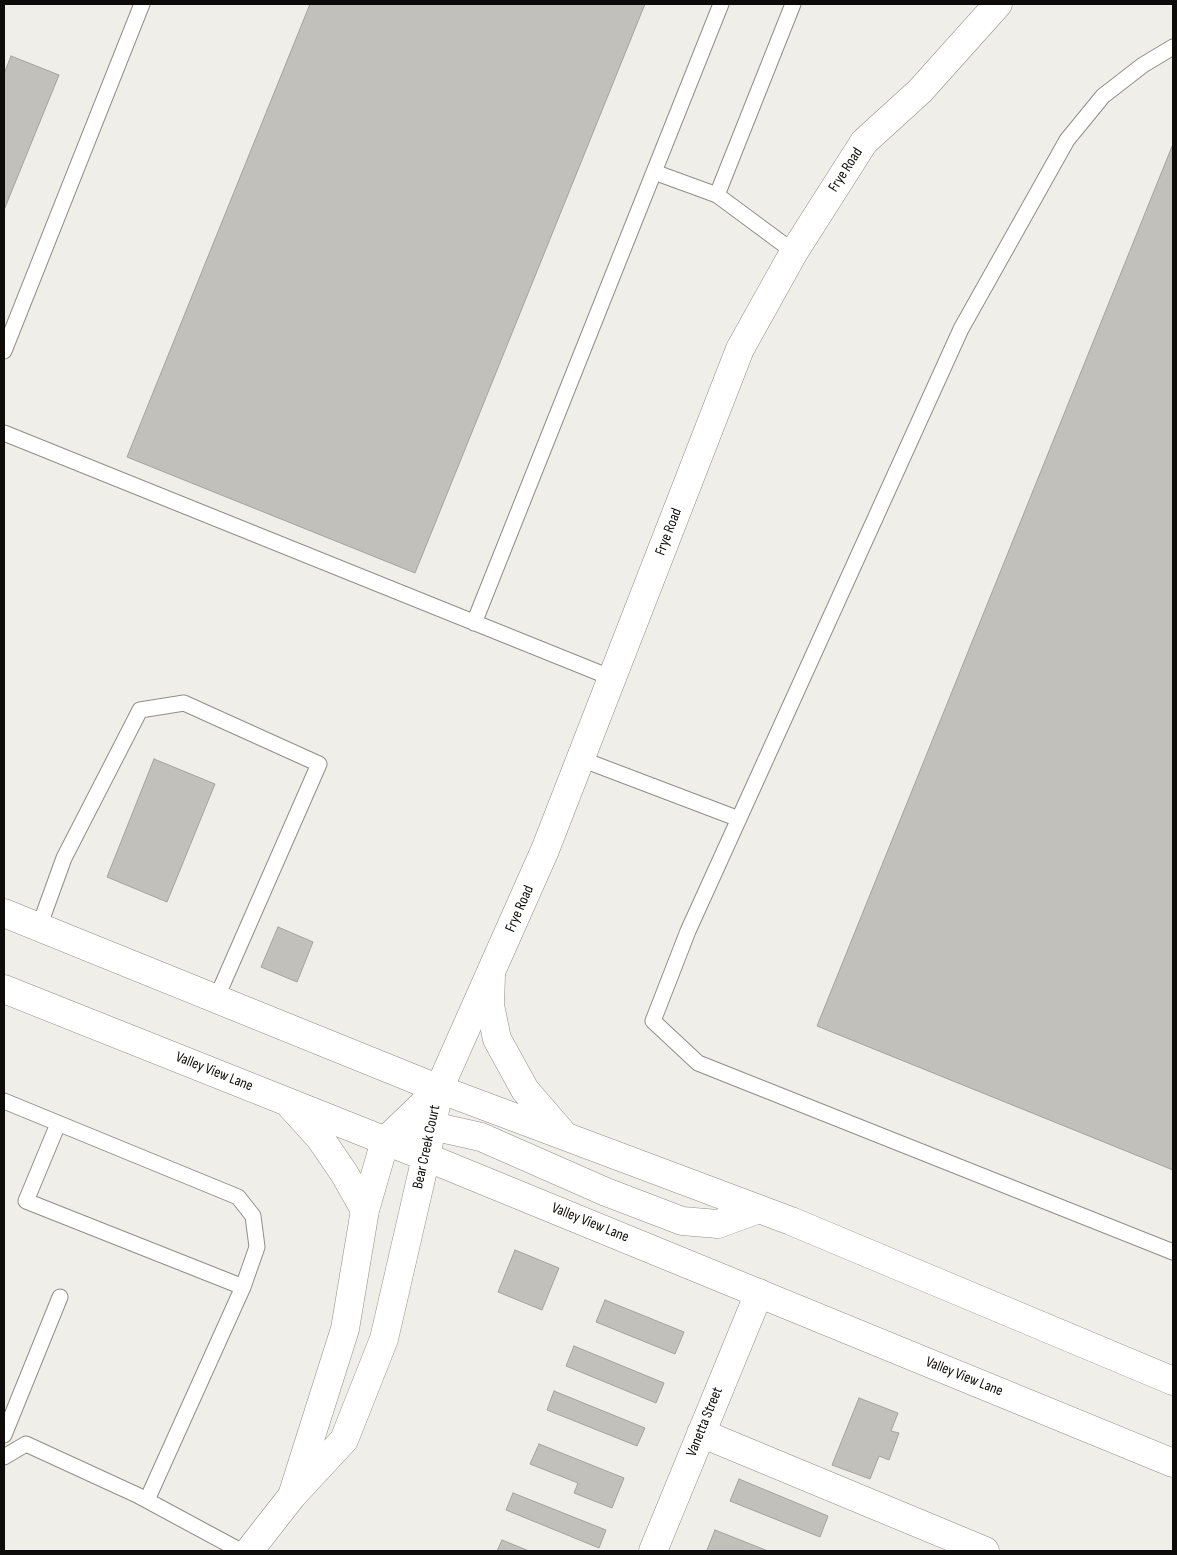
<!DOCTYPE html>
<style>
body{margin:0}
#map{position:relative;width:1177px;height:1555px;overflow:hidden;background:#f0eee8;font-family:"Sofia Sans Condensed",sans-serif}
canvas{display:block}
.frame{position:absolute;inset:0;border:5px solid #0d0c0a;pointer-events:none}
</style>
<div id="map">
<canvas width="1177" height="1555"></canvas>
<div class="frame"></div>
</div>
<script>
const ctx = document.querySelector('canvas').getContext('2d');
ctx.lineJoin = 'round';
function fill(path, color) {
  ctx.fillStyle = color;
  ctx.fill(path, 'evenodd');
}
function shape(rows) {
  const path = new Path2D();
  for (const r of rows) {
    path.moveTo(r[0], r[1]);
    for (let i = 2; i < r.length; i += 2) path.lineTo(r[i], r[i + 1]);
  }
  return path;
}
function strokePath(path, color, width, dash) {
  ctx.strokeStyle = color;
  ctx.lineWidth = width;
  ctx.lineCap = dash ? 'butt' : 'round';
  ctx.setLineDash(dash || []);
  ctx.stroke(path);
}
function label(font, color, halo, rows, align = 'center') {
  ctx.font = font + ' "Sofia Sans Condensed",sans-serif';
  ctx.lineWidth = 4;
  ctx.setLineDash([]);
  ctx.textBaseline = 'middle';
  ctx.strokeStyle = halo;
  ctx.fillStyle = color;
  for (const [text, x, y, turn = 0] of rows) {
    ctx.save();
    ctx.translate(x, y);
    ctx.rotate((+turn || 0) * Math.PI / 180);
    ctx.textAlign = isNaN(turn) ? turn : align;
    if (halo) ctx.strokeText(text, 0, 0);
    ctx.fillText(text, 0, 0);
    ctx.restore();
  }
}
const building = shape([
 [310,4,645,4,415,573,127,457,310,4],
 [11,56,59,75,4,210,4,74,11,56],
 [1173,144,1173,1170,817,1026,1173,144],
 [154,759,215,784,167,902,107,877,154,759],
 [278,927,313,942,297,982,261,967,278,927],
 [515,1250,559,1268,542,1310,498,1292,515,1250],
 [605,1300,684,1332,675,1354,596,1322,605,1300],
 [574,1346,664,1383,656,1403,566,1366,574,1346],
 [554,1391,645,1428,637,1446,547,1410,554,1391],
 [859,1398,898,1413,891,1431,899,1433,889,1460,879,1456,870,1479,832,1465,859,1398],
 [539,1444,624,1478,612,1508,574,1493,578,1483,530,1464,539,1444],
 [739,1479,828,1516,820,1537,730,1501,739,1479],
 [513,1493,606,1530,599,1548,506,1510,513,1493],
 [715,1530,768,1551,711,1551,707,1550,715,1530],
 [502,1540,529,1551,497,1551,502,1540]
]);
const lane = shape([
 [793,4,717,195,794,252],
 [1173,47,1143,65,1103,96,1067,140,961,329,688,931,653,1021,698,1063,1173,1252],
 [654,172,717,195],
 [4,351,142,4],
 [4,433,612,678],
 [474,623,721,4],
 [581,759,739,819],
 [39,927,64,858,140,710,184,703,319,764,216,999],
 [4,1101,238,1197,253,1216,257,1247,243,1287,147,1500],
 [58,1124,26,1201,243,1287],
 [4,1435,60,1297],
 [4,1457,26,1444,137,1495,241,1551]
]);
const street = shape([
 [439,1089,545,850,740,349,794,252,864,142,920,91,998,4],
 [701,1433,985,1551],
 [249,1551,292,1496,344,1440,384,1339,426,1157,439,1089,385,1141,365,1210,345,1329,292,1496],
 [653,1551,759,1293]
]);
const secondary = shape([
 [4,913,439,1089,791,1221,1173,1381],
 [491,975,490,1005,497,1039,525,1090,563,1134],
 [4,989,426,1157,1173,1463],
 [291,1106,320,1138,344,1173,365,1210],
 [385,1141,432,1126,481,1137,606,1192,682,1221,718,1224,759,1209]
]);
const streetNames = [
 ["Frye Road",846,170,-57],
 ["Frye Road",669,532,-69],
 ["Frye Road",520,909,-66],
 ["Valley View Lane",214,1072,22],
 ["Bear Creek Court",427,1147,-78],
 ["Valley View Lane",590,1223,22],
 ["Valley View Lane",964,1377,22],
 ["Vanetta Street",705,1422,-68]
];
fill(building, '#c1c0ba');
strokePath(building, '#a4a29c', 1);
strokePath(lane, '#8f8e88', 17);
strokePath(street, '#8f8e88', 29);
strokePath(secondary, '#8f8e88', 29);
strokePath(lane, '#fff', 15);
strokePath(street, '#fff', 28);
strokePath(secondary, '#fff', 28);
label('15px', '#0d0c0a', '#fff', streetNames);
</script>
